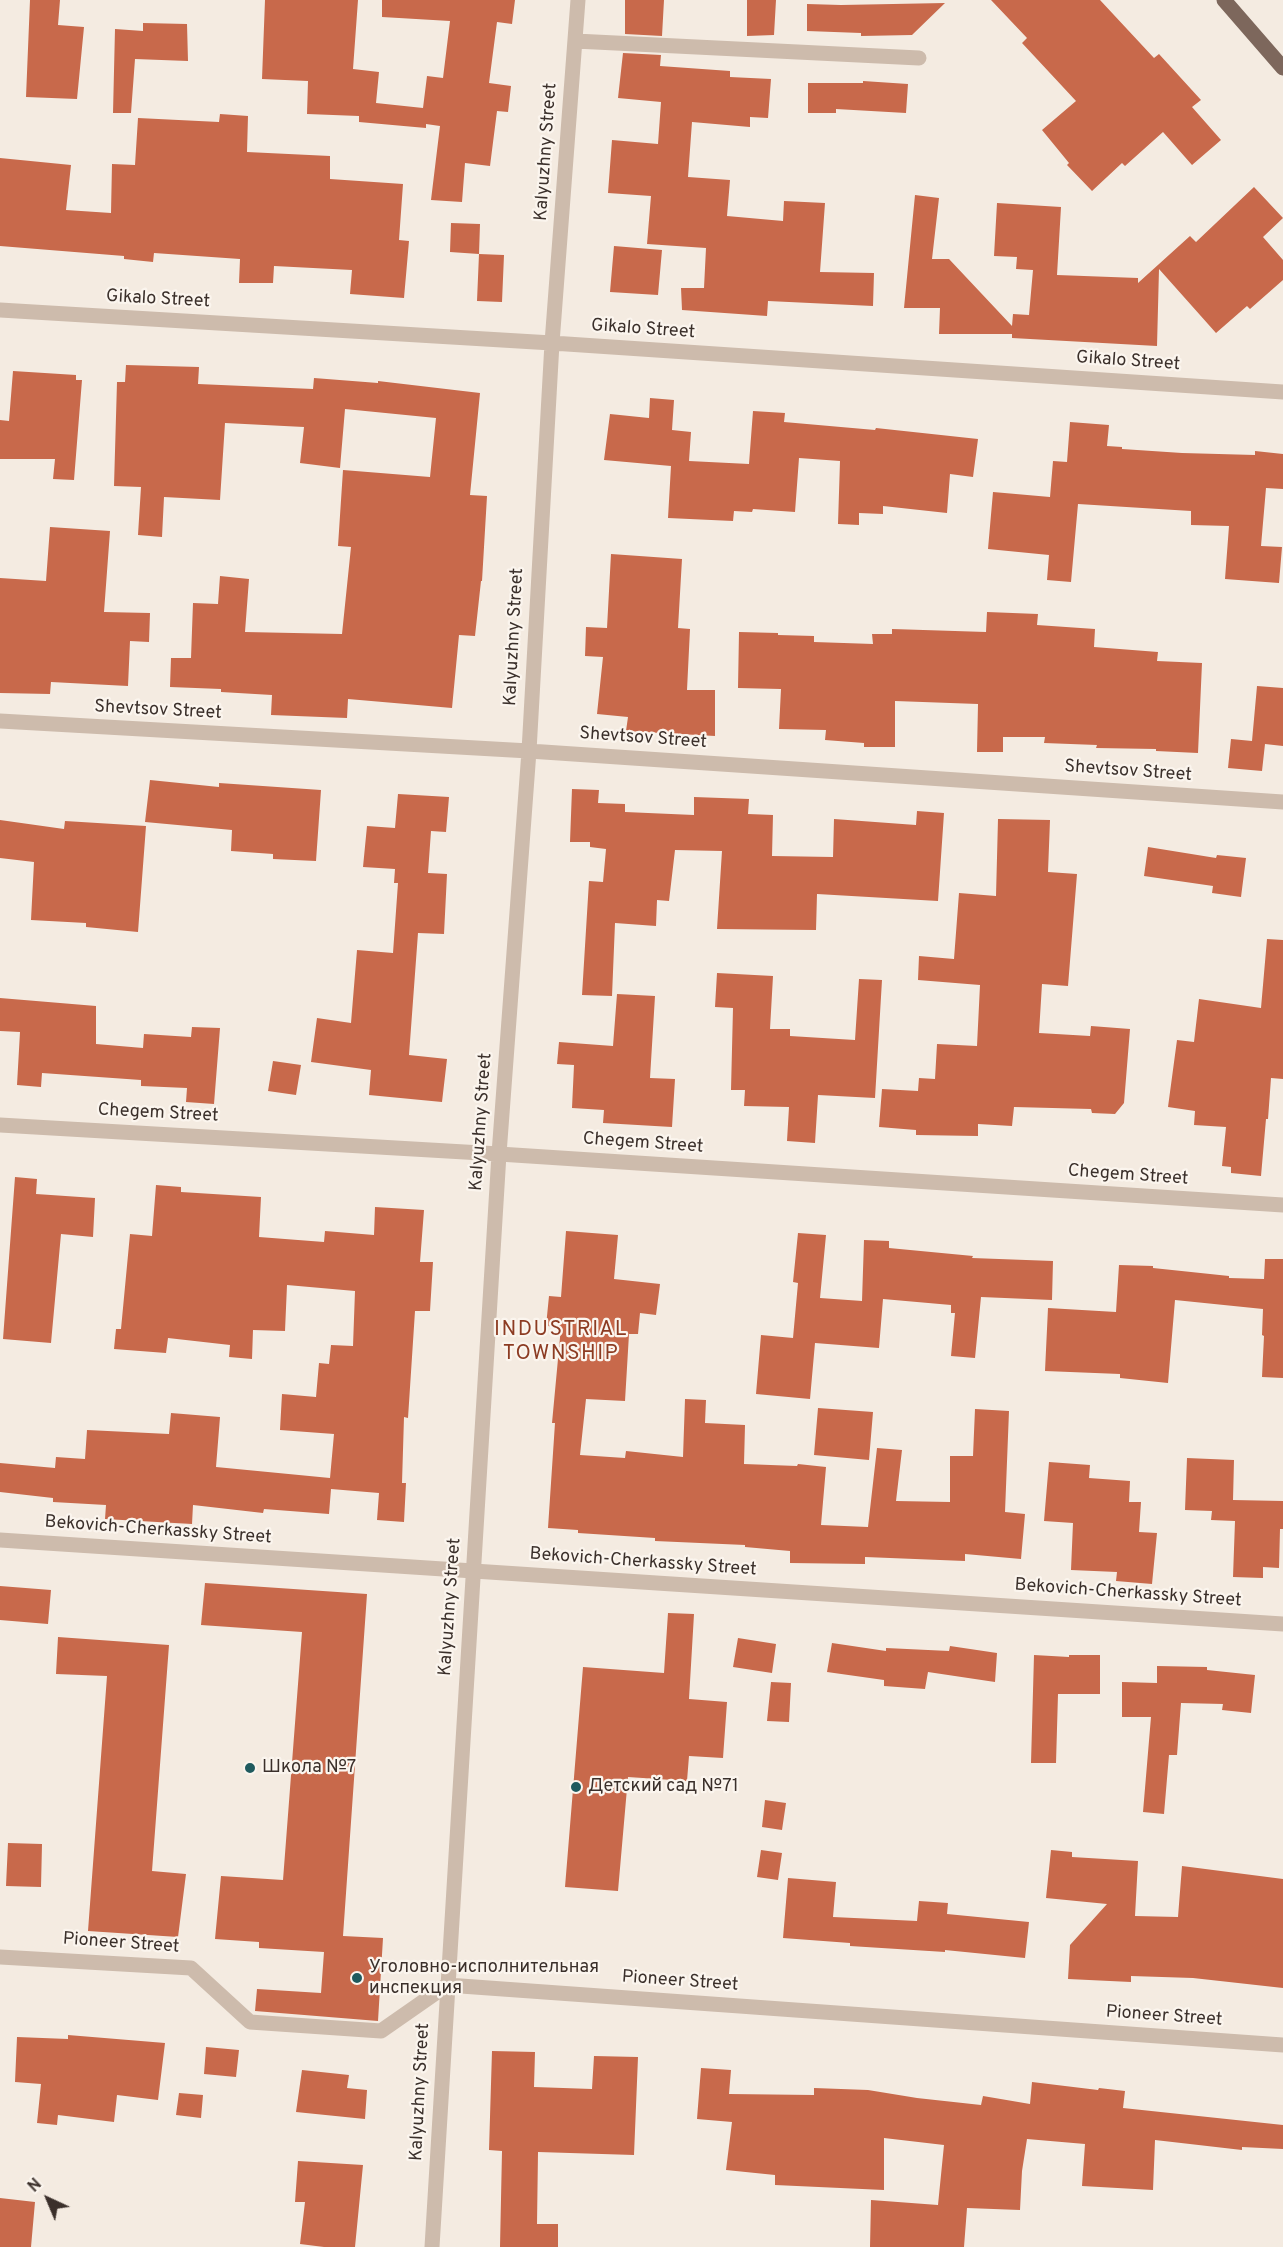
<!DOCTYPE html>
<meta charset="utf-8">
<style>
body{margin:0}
#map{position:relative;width:1283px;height:2247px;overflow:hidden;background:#f4ebe1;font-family:Overpass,sans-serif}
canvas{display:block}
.north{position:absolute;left:18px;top:2169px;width:60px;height:60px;-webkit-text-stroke:4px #fbf5ee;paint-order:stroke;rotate:316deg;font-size:16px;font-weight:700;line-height:24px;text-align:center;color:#3b302b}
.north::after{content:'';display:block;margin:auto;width:21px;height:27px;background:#3b302b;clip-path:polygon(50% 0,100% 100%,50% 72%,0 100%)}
</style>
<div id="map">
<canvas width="1283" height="2247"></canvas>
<div class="north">N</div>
</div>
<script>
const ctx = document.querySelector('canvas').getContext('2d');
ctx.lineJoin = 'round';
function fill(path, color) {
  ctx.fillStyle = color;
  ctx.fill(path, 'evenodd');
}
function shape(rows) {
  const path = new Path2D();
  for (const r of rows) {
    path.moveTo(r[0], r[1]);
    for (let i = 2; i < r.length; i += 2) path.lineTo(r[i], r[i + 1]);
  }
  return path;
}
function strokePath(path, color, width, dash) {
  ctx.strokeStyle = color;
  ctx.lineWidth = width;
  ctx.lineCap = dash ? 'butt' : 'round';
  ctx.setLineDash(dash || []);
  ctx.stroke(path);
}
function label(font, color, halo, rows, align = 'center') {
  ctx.font = font + ' Overpass,sans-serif';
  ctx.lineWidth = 4.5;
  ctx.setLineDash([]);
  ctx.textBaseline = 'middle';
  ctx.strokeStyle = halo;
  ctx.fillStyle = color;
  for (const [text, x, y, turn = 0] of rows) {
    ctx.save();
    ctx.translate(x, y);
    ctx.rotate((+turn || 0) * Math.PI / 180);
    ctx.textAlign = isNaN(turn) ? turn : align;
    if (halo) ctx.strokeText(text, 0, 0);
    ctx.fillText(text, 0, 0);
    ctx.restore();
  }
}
const building = shape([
 [30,0,60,0,58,25,84,27,77,99,26,97],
 [265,0,358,0,353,69,379,72,376,103,423,108,427,76,443,78,450,21,382,17,382,0,515,0,512,24,497,22,489,83,511,86,508,112,497,111,490,166,465,163,462,202,431,200,440,126,426,124,426,128,359,122,359,116,307,114,308,81,262,79],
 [625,0,664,0,662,36,625,34],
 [747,0,776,0,774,35,747,36],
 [991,0,1100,0,1154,58,1159,54,1201,100,1192,107,1221,140,1192,165,1163,132,1125,166,1122,163,1092,191,1067,165,1069,163,1042,130,1076,101,1022,43,1027,38],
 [945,3,912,35,861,36,861,33,807,31,807,4,841,5],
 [143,23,187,24,188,61,135,59,131,113,113,113,115,29,143,31],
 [623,53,661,55,660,66,730,71,730,77,771,79,768,118,750,117,750,127,692,122,688,177,730,180,727,216,783,221,784,201,825,203,820,272,874,273,873,306,768,301,767,316,682,310,681,288,704,288,706,248,647,244,651,196,608,193,612,140,658,144,661,102,618,98],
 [863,81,908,84,906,113,836,109,836,113,808,113,808,83,863,83],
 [220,114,248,116,247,152,330,156,330,179,403,184,399,240,409,241,404,298,350,294,352,270,274,266,273,283,239,283,240,259,154,253,153,262,124,259,124,256,0,246,0,158,71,165,66,210,111,213,112,164,135,165,138,118,219,122],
 [1254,187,1283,218,1263,237,1283,260,1283,280,1250,309,1247,306,1216,333,1159,269,1157,346,1012,338,1012,334,939,334,940,308,904,308,915,195,939,198,932,259,949,259,1012,326,1013,314,1029,315,1033,270,1016,269,1017,257,994,256,997,203,1061,207,1057,275,1138,278,1138,283,1190,236,1196,242],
 [451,223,480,224,479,254,450,252],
 [614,246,662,250,658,295,610,292],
 [479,254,504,255,502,302,477,301],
 [126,365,199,367,198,384,313,389,314,378,378,383,378,381,480,393,470,495,487,496,482,581,481,581,475,636,459,635,452,708,348,699,347,718,271,715,272,695,221,692,221,689,170,687,171,658,191,658,193,603,218,604,220,576,249,579,245,632,342,634,351,547,338,546,343,470,430,477,436,418,345,409,340,468,300,463,304,427,225,423,220,500,164,497,162,537,138,535,141,487,114,486,117,382,125,382],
 [13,371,76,375,76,380,82,380,74,480,53,479,55,459,0,459,0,420,9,421],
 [650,398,674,400,672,430,691,432,689,461,749,464,753,411,785,413,784,422,875,430,876,428,978,439,973,477,950,474,947,513,883,506,883,514,859,513,859,525,838,524,840,461,799,458,795,512,753,509,752,512,734,511,733,521,668,518,671,466,604,460,610,414,649,418],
 [1070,422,1109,425,1107,446,1122,447,1122,449,1182,453,1255,455,1255,451,1283,454,1283,489,1266,488,1261,546,1282,547,1279,583,1225,579,1229,526,1191,525,1191,511,1078,504,1071,582,1047,580,1049,555,988,549,993,492,1050,497,1053,461,1067,462],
 [50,527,110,531,104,612,150,613,149,642,130,641,128,686,51,682,50,694,0,693,0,578,46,581],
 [611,554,682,559,678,628,690,629,687,690,715,690,715,736,626,731,628,717,597,714,603,657,585,656,586,627,607,628],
 [987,612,1038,614,1037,625,1095,629,1094,647,1158,652,1157,661,1202,663,1198,753,1156,751,1156,749,1096,748,1097,745,1044,743,1045,737,1003,737,1003,752,977,752,978,704,895,701,895,747,864,747,864,743,825,740,826,730,779,729,781,689,738,688,739,632,778,633,778,635,814,636,814,642,873,644,872,634,892,634,892,629,986,632],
 [1257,686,1283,688,1283,746,1265,744,1262,771,1228,768,1231,739,1252,741],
 [150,780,219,787,219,783,321,790,316,861,273,859,273,854,231,851,232,830,145,822],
 [572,789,599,790,598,803,625,804,625,812,694,815,694,797,749,799,748,814,773,815,772,856,833,857,834,819,916,825,917,811,944,813,938,901,817,894,816,930,717,929,722,851,675,850,669,901,657,900,656,926,615,923,612,996,582,995,589,881,603,882,606,849,590,847,590,842,570,842],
 [398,794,449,797,446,832,431,831,428,873,447,874,444,934,418,933,409,1055,447,1059,442,1102,369,1095,371,1070,311,1062,317,1018,351,1023,357,950,393,953,398,883,394,883,395,869,363,867,367,826,395,828],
 [998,819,1050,820,1048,872,1077,874,1068,986,1042,984,1039,1033,1090,1036,1091,1026,1130,1029,1124,1103,1115,1114,1092,1113,1091,1109,1014,1107,1012,1126,978,1124,978,1136,916,1135,916,1130,879,1127,882,1089,918,1091,919,1078,935,1079,937,1044,977,1046,980,985,918,980,919,956,954,959,959,893,996,896],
 [0,820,64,829,65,821,146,826,138,932,86,927,86,923,31,920,34,862,0,858],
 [1148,847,1216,858,1217,855,1246,858,1241,897,1212,893,1213,886,1144,876],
 [1267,939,1283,940,1283,1079,1271,1078,1268,1119,1266,1119,1261,1176,1231,1173,1231,1167,1222,1166,1226,1127,1194,1125,1195,1111,1168,1107,1177,1040,1194,1042,1199,999,1261,1008],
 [717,973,773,976,770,1029,790,1029,790,1036,855,1040,859,979,882,980,875,1098,818,1095,815,1143,787,1141,789,1107,744,1106,745,1090,731,1090,733,1008,715,1007],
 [617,994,655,996,650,1078,675,1079,672,1127,603,1123,604,1110,572,1108,574,1065,557,1064,559,1042,613,1046],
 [0,998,96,1006,96,1044,143,1048,144,1034,191,1037,192,1027,220,1028,214,1104,186,1102,187,1088,141,1086,141,1080,42,1073,41,1087,17,1085,20,1032,0,1031],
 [273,1061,301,1065,296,1095,268,1091],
 [15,1177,37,1179,36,1194,95,1198,93,1237,61,1234,51,1343,3,1339],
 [156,1185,181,1187,181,1192,261,1197,259,1237,324,1242,325,1231,374,1235,375,1207,424,1210,420,1262,433,1262,430,1311,415,1311,408,1418,404,1417,402,1483,406,1483,404,1522,377,1520,379,1493,331,1489,329,1514,264,1509,263,1513,193,1505,192,1524,105,1519,106,1505,53,1502,53,1498,0,1492,0,1463,55,1468,56,1457,85,1459,87,1430,169,1434,171,1413,220,1417,216,1467,330,1478,334,1434,280,1430,282,1394,316,1397,319,1363,329,1364,331,1345,353,1346,355,1291,287,1285,285,1331,253,1330,252,1359,229,1357,230,1345,168,1338,166,1353,114,1349,116,1329,121,1329,130,1234,152,1236],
 [566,1231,618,1235,614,1279,660,1284,656,1315,640,1313,638,1334,629,1334,625,1401,586,1399,580,1455,625,1458,626,1451,683,1457,685,1399,706,1400,705,1423,745,1425,744,1464,797,1466,798,1464,826,1467,821,1525,868,1527,877,1448,902,1450,896,1501,950,1502,950,1456,973,1456,975,1409,1009,1411,1005,1512,1025,1514,1021,1559,965,1554,965,1561,865,1557,865,1564,790,1563,790,1551,745,1547,745,1545,655,1541,655,1538,578,1533,578,1530,548,1528,555,1423,552,1423,561,1327,546,1326,549,1296,561,1297],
 [798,1233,826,1235,820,1298,862,1301,864,1240,889,1241,889,1248,973,1256,972,1258,1053,1261,1052,1300,981,1297,975,1358,951,1356,955,1313,951,1313,951,1305,883,1299,879,1348,815,1343,810,1399,756,1394,761,1335,793,1338,798,1283,793,1282],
 [1265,1259,1283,1259,1283,1378,1262,1377,1264,1336,1262,1335,1263,1309,1175,1300,1168,1383,1120,1378,1120,1374,1045,1371,1048,1308,1116,1312,1119,1265,1153,1266,1153,1268,1229,1276,1229,1278,1264,1279],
 [818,1408,873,1412,869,1460,814,1455],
 [1187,1458,1234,1460,1233,1500,1283,1501,1283,1529,1280,1529,1279,1568,1263,1567,1263,1578,1233,1577,1235,1521,1211,1520,1212,1511,1185,1510],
 [1049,1462,1090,1465,1089,1478,1130,1481,1129,1502,1141,1502,1139,1532,1157,1533,1152,1584,1116,1581,1117,1572,1071,1570,1073,1523,1044,1521],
 [205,1583,367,1594,343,1936,383,1938,378,2021,255,2011,257,1989,321,1993,324,1952,259,1948,259,1942,215,1939,221,1876,283,1880,302,1632,201,1625],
 [0,1586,51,1590,48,1624,0,1620],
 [668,1613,694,1614,689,1699,727,1702,723,1758,689,1756,687,1781,628,1777,618,1891,565,1887,583,1667,664,1673],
 [58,1637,169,1645,152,1871,186,1874,178,1937,88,1931,107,1676,56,1674],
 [738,1638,776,1644,772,1673,733,1667],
 [832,1643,886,1651,886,1648,949,1651,950,1646,997,1653,995,1682,928,1672,925,1689,884,1686,884,1680,827,1672],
 [1034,1655,1069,1657,1069,1655,1100,1655,1100,1694,1058,1694,1056,1763,1031,1763],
 [1157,1666,1207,1667,1207,1670,1255,1675,1251,1713,1222,1710,1223,1704,1181,1703,1177,1755,1169,1755,1164,1814,1143,1812,1151,1717,1122,1717,1122,1682,1157,1683],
 [771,1682,791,1683,789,1722,767,1721],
 [765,1800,786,1803,782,1830,762,1827],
 [8,1843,42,1844,41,1887,6,1886],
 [761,1850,782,1853,778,1880,757,1877],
 [1051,1850,1072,1852,1072,1857,1138,1861,1135,1916,1178,1917,1182,1866,1283,1879,1283,1988,1193,1978,1131,1976,1131,1982,1068,1979,1070,1945,1107,1904,1046,1898],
 [788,1878,836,1882,833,1917,917,1921,919,1901,948,1903,947,1914,1029,1922,1025,1958,945,1950,945,1952,850,1946,850,1943,783,1938],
 [68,2035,165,2043,158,2100,117,2095,114,2122,58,2115,57,2125,37,2123,41,2084,15,2082,17,2037,68,2039],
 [206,2047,239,2050,236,2077,204,2074],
 [492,2051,535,2052,534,2087,592,2089,594,2056,638,2057,634,2155,538,2152,537,2224,558,2224,558,2247,500,2247,502,2151,489,2150],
 [701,2068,731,2070,729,2094,814,2095,814,2088,868,2090,917,2098,981,2105,983,2096,1030,2104,1032,2082,1098,2090,1099,2088,1125,2091,1123,2108,1283,2125,1283,2149,1242,2147,1242,2150,1155,2140,1153,2190,1082,2186,1085,2144,1027,2139,1022,2171,1020,2210,967,2208,964,2247,870,2247,871,2200,938,2205,944,2145,884,2138,884,2190,775,2185,775,2175,726,2170,732,2122,697,2119],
 [302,2070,349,2075,347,2088,367,2090,365,2119,296,2112],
 [179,2093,203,2095,201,2118,176,2115],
 [298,2161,363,2165,355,2247,324,2247,300,2244,305,2202,295,2202],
 [0,2198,35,2202,31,2247,0,2247]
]);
const minor = shape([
 [575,41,919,58],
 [0,310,552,343,1283,392],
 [0,721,529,751,1283,802],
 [0,1125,499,1154,1283,1205],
 [0,1540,1283,1624],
 [0,1957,191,1968,250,2022,381,2031,447,1985,1283,2045],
 [432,2247,499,1154,529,751,552,343,578,0]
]);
const major = shape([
 [1224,0,1283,68]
]);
const markers = [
 [250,1768,6,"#1f5a5e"],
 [576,1787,6,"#1f5a5e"],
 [357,1978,6,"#1f5a5e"]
];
const streetNames = [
 ["Kalyuzhny Street",547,152,-86],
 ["Gikalo Street",158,300,3],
 ["Gikalo Street",643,330,4],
 ["Gikalo Street",1128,362,4],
 ["Kalyuzhny Street",515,637,-87],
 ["Shevtsov Street",158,711,3],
 ["Shevtsov Street",643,739,4],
 ["Shevtsov Street",1128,772,4],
 ["Chegem Street",158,1114,3],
 ["Kalyuzhny Street",482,1122,-86],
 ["Chegem Street",643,1144,4],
 ["Chegem Street",1128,1176,4],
 ["Bekovich-Cherkassky Street",158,1531,4],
 ["Bekovich-Cherkassky Street",643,1563,4],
 ["Bekovich-Cherkassky Street",1128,1594,4],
 ["Kalyuzhny Street",451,1607,-86],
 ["Pioneer Street",121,1944,4],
 ["Pioneer Street",680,1982,4],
 ["Pioneer Street",1164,2017,4],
 ["Kalyuzhny Street",421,2092,-87]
];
const poiNames = [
 ["Школа №7",262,1768],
 ["Детский сад №71",588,1787],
 ["Уголовно-исполнительная",369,1968],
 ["инспекция",369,1989]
];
const quarterNames = [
 ["INDUSTRIAL",561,1331],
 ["TOWNSHIP",561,1355]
];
fill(building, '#c8694b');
strokePath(minor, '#cdbbac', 15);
strokePath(major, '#7d675c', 15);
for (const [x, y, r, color] of markers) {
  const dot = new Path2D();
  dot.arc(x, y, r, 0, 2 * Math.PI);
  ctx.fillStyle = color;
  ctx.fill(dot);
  strokePath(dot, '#fbf5ee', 2);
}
label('18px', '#3b302b', '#fbf5ee', streetNames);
label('18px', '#3b302b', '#fbf5ee', poiNames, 'left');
ctx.letterSpacing = '1.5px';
label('21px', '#8c3b22', '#fbf5ee', quarterNames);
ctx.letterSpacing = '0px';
</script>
